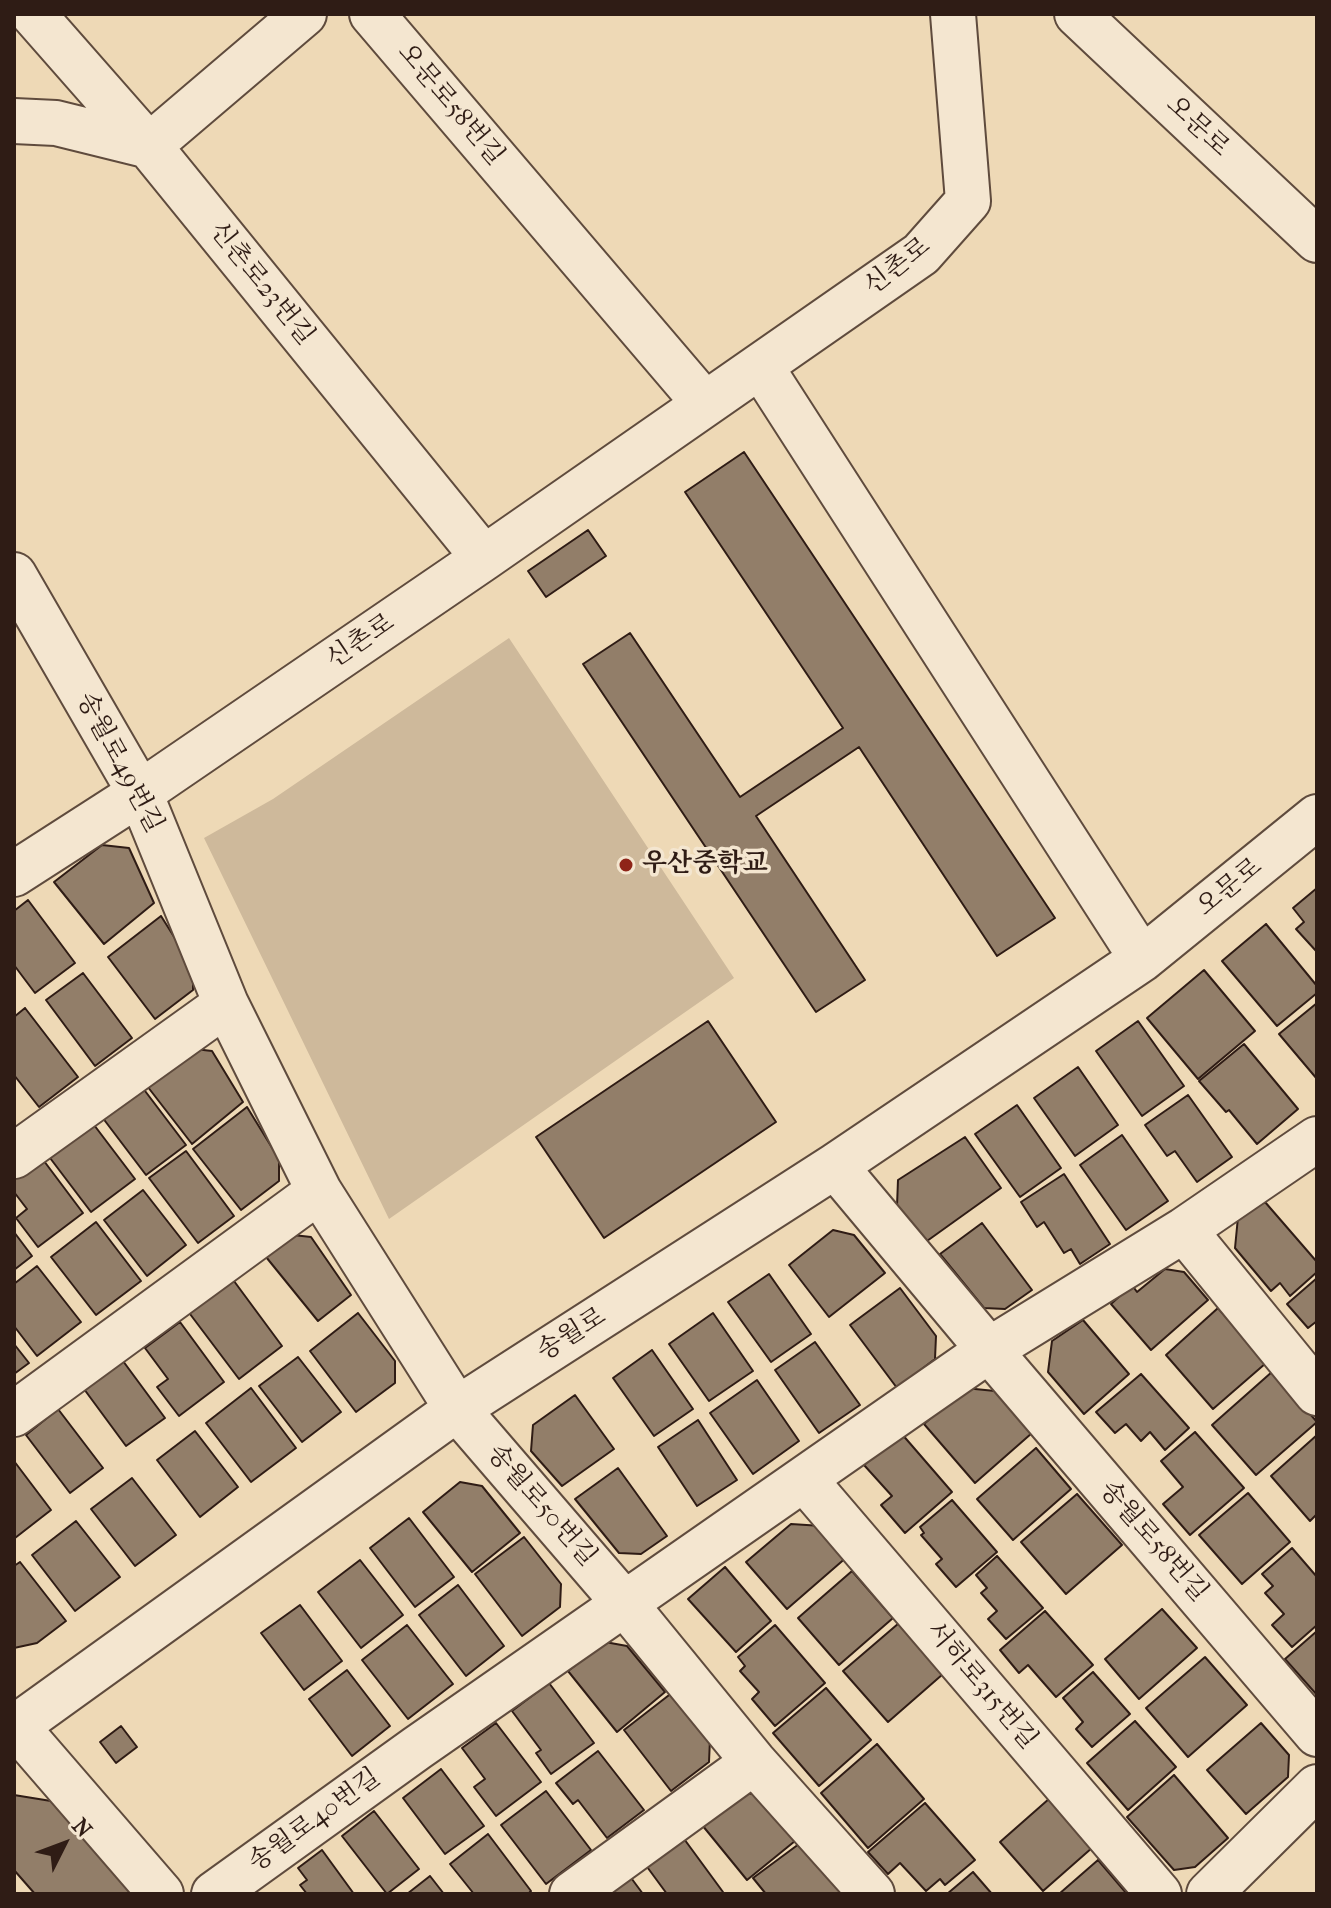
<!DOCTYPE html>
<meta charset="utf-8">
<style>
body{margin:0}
#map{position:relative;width:1331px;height:1908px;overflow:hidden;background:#eed9b6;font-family:"IM FELL French Canon",serif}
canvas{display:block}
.frame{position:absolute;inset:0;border:16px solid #2f1c15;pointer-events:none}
.north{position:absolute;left:24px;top:1804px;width:80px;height:80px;-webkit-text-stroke:6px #f4e6d0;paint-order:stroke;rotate:48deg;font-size:22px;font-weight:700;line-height:32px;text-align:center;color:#2f1c15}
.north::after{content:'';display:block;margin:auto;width:28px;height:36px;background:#2f1c15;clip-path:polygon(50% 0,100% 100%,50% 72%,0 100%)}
</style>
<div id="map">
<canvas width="1331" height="1908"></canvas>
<div class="frame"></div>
<div class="north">N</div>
</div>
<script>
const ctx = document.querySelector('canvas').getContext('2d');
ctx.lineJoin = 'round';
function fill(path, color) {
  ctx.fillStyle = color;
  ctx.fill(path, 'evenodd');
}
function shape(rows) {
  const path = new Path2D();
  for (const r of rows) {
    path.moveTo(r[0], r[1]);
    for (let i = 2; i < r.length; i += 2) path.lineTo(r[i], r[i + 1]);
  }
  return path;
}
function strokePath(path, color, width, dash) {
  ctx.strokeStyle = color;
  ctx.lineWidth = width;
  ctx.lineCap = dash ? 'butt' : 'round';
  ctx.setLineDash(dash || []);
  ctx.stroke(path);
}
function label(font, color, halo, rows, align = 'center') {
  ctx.font = font + ' "IM FELL French Canon","Noto Serif KR",serif';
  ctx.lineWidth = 7;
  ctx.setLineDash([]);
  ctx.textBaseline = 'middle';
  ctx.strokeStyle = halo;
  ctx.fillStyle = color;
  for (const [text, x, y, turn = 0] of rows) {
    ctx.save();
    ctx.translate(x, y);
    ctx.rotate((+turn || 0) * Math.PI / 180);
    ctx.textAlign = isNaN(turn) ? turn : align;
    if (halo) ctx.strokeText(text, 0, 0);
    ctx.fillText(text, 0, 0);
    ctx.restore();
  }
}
const green = shape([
 [509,638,734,978,389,1219,204,838,273,799]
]);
const building = shape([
 [744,452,1055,918,997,956,859,747,756,816,865,980,816,1012,583,664,630,633,740,797,843,728,685,492,744,452],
 [588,530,606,556,546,597,528,571,588,530],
 [102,845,129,848,154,903,104,944,54,882,102,845],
 [1317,888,1317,952,1296,929,1304,922,1293,908,1317,888],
 [28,900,75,963,35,993,14,965,14,911,28,900],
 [161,916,193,967,193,990,155,1019,108,957,161,916],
 [1266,924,1317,986,1317,993,1277,1026,1222,961,1266,924],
 [1204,970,1255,1031,1198,1079,1147,1018,1204,970],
 [83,973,132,1038,95,1066,46,1000,83,973],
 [1317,1003,1317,1079,1279,1034,1317,1003],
 [25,1008,78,1077,39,1107,14,1075,14,1017,25,1008],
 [708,1021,776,1122,604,1238,536,1137,708,1021],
 [1138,1021,1184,1086,1142,1116,1096,1051,1138,1021],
 [1244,1044,1298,1109,1257,1144,1229,1110,1226,1112,1199,1081,1244,1044],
 [186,1048,212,1051,243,1102,192,1144,144,1082,186,1048],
 [1078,1067,1118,1125,1075,1156,1034,1098,1078,1067],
 [139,1083,186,1145,146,1175,99,1113,139,1083],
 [1188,1095,1232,1157,1197,1182,1175,1151,1167,1156,1145,1125,1188,1095],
 [1017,1105,1061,1168,1020,1197,975,1134,1017,1105],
 [247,1107,279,1159,279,1181,241,1210,193,1149,247,1107],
 [88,1117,135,1179,91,1212,44,1150,88,1117],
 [1122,1135,1168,1201,1126,1230,1080,1165,1122,1135],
 [965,1137,1001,1188,927,1241,897,1206,898,1180,965,1137],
 [186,1151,234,1216,198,1243,149,1178,186,1151],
 [38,1153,83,1213,38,1247,16,1218,27,1209,14,1192,14,1171,38,1153],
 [1064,1174,1110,1244,1080,1264,1071,1249,1064,1253,1044,1222,1037,1227,1021,1202,1064,1174],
 [143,1190,186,1245,147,1276,104,1220,143,1190],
 [1265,1202,1317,1262,1317,1272,1290,1296,1280,1283,1271,1291,1235,1248,1238,1217,1265,1202],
 [96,1222,141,1281,96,1315,51,1257,96,1222],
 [982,1223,1032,1290,1005,1309,984,1308,940,1254,982,1223],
 [833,1230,854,1235,885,1273,829,1317,789,1265,833,1230],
 [14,1232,32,1256,14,1270,14,1232],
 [284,1234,311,1237,351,1295,318,1321,262,1252,284,1234],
 [37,1266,81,1322,37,1356,14,1326,14,1284,37,1266],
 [1165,1269,1184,1272,1208,1300,1151,1350,1111,1304,1132,1285,1137,1292,1165,1269],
 [769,1274,811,1334,771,1362,728,1302,769,1274],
 [231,1277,282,1346,239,1379,187,1310,231,1277],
 [1317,1278,1317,1321,1308,1328,1287,1304,1317,1278],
 [900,1288,936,1336,935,1359,897,1388,850,1325,900,1288],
 [1218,1308,1266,1363,1213,1409,1166,1355,1218,1308],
 [358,1313,395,1361,395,1383,356,1412,310,1351,358,1313],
 [713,1313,753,1371,709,1401,669,1344,713,1313],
 [1083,1320,1129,1374,1084,1414,1048,1372,1052,1341,1083,1320],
 [180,1322,224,1382,179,1416,157,1387,168,1379,145,1348,180,1322],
 [815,1342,860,1405,819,1433,775,1370,815,1342],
 [14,1344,29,1363,14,1374,14,1344],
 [652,1350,693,1409,654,1436,613,1378,652,1350],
 [298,1357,341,1412,302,1442,259,1386,298,1357],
 [123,1361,165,1418,126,1446,84,1389,123,1361],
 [1273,1371,1317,1422,1256,1475,1212,1425,1273,1371],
 [1141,1374,1189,1428,1165,1450,1150,1432,1141,1441,1126,1424,1115,1433,1096,1412,1141,1374],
 [757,1380,799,1441,753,1474,710,1413,757,1380],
 [251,1388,296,1448,251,1482,206,1423,251,1388],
 [965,1388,995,1391,1032,1433,975,1483,924,1424,965,1388],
 [575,1395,614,1449,562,1486,531,1451,533,1425,575,1395],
 [58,1409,103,1468,70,1493,26,1435,58,1409],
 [698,1420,737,1480,697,1506,658,1447,698,1420],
 [195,1431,238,1487,200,1517,157,1460,195,1431],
 [1195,1432,1244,1488,1190,1535,1163,1504,1183,1487,1161,1461,1195,1432],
 [901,1433,952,1492,905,1533,881,1505,892,1496,864,1465,901,1433],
 [1317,1435,1317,1514,1310,1521,1271,1476,1317,1435],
 [1036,1448,1071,1489,1013,1540,977,1499,1036,1448],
 [14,1461,51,1510,15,1538,14,1537,14,1461],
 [618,1468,667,1536,641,1554,619,1553,575,1499,618,1468],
 [132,1478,176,1535,135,1566,91,1509,132,1478],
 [460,1482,482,1486,520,1533,472,1572,423,1512,460,1482],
 [1248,1493,1290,1542,1242,1584,1199,1535,1248,1493],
 [1077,1494,1122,1545,1066,1594,1021,1542,1077,1494],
 [952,1500,997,1552,956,1587,936,1564,942,1559,921,1535,924,1533,920,1527,952,1500],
 [409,1518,454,1577,415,1607,370,1548,409,1518],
 [76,1521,120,1577,75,1611,32,1555,76,1521],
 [791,1524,822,1526,848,1556,787,1609,746,1562,791,1524],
 [524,1537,561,1584,560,1607,522,1636,475,1574,524,1537],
 [1292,1548,1317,1577,1317,1625,1292,1647,1272,1625,1284,1614,1265,1593,1273,1586,1262,1574,1292,1548],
 [997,1556,1043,1608,1006,1639,988,1619,997,1611,981,1593,987,1588,976,1575,997,1556],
 [360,1560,403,1615,361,1648,318,1592,360,1560],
 [20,1562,66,1621,37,1643,14,1648,14,1566,20,1562],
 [725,1567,771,1621,736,1652,688,1599,725,1567],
 [852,1571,893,1618,839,1665,798,1618,852,1571],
 [458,1585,504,1646,466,1676,419,1615,458,1585],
 [300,1605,342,1661,304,1690,261,1633,300,1605],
 [1162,1609,1197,1648,1139,1699,1105,1659,1162,1609],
 [1045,1611,1093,1665,1056,1697,1028,1665,1019,1673,1000,1650,1045,1611],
 [899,1623,943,1674,888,1722,843,1671,899,1623],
 [407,1625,453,1684,408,1719,362,1660,407,1625],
 [775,1625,825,1683,775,1726,752,1699,759,1692,740,1671,745,1666,738,1657,775,1625],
 [1317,1631,1317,1695,1285,1659,1317,1631],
 [605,1642,627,1646,665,1692,617,1732,568,1671,605,1642],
 [1205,1657,1247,1705,1188,1757,1146,1708,1205,1657],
 [347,1670,390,1726,352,1756,309,1699,347,1670],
 [1093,1672,1130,1714,1092,1747,1076,1729,1083,1722,1063,1698,1093,1672],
 [549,1683,594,1743,551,1774,536,1753,541,1750,512,1711,549,1683],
 [826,1688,871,1740,819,1786,773,1733,826,1688],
 [673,1692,710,1739,709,1762,671,1791,624,1730,673,1692],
 [1135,1721,1176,1767,1128,1810,1087,1763,1135,1721],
 [496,1723,541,1782,496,1816,474,1787,485,1779,462,1748,496,1723],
 [1261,1723,1289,1755,1288,1777,1246,1814,1207,1770,1261,1723],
 [121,1726,137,1747,116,1763,100,1742,121,1726],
 [877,1744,924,1799,868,1848,821,1793,877,1744],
 [598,1751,644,1810,607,1838,578,1800,573,1804,556,1783,598,1751],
 [441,1769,484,1826,445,1854,403,1798,441,1769],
 [1174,1775,1228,1838,1195,1867,1174,1870,1127,1817,1174,1775],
 [735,1790,756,1795,795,1841,747,1880,698,1820,735,1790],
 [546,1791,591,1850,546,1884,501,1825,546,1791],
 [14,1795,51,1801,132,1894,35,1894,14,1870,14,1795],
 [1050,1798,1093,1847,1043,1891,1000,1842,1050,1798],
 [925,1803,975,1860,945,1885,940,1879,926,1891,900,1863,888,1874,868,1852,925,1803],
 [374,1811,419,1869,387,1894,342,1836,374,1811],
 [679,1832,723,1892,720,1894,667,1894,642,1860,679,1832],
 [488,1834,531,1891,528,1894,474,1894,450,1864,488,1834],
 [803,1841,840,1888,839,1894,766,1894,753,1878,803,1841],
 [322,1850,354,1894,307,1894,300,1885,307,1880,298,1868,322,1850],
 [1098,1860,1127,1894,1059,1894,1098,1860],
 [626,1871,643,1894,596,1894,626,1871],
 [973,1872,992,1894,947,1894,973,1872],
 [430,1876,444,1894,407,1894,430,1876]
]);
const minor = shape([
 [33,14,149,146,484,558],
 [372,14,705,404],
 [1077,14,1317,240],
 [14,121,56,123,149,146,304,14],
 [761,367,1142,959],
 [14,575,140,793,226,1004,319,1191,457,1409,625,1604,754,1762,872,1894],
 [14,874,140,793,484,558,921,254,968,201,953,14],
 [14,1156,226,1004],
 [835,1166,989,1350,1317,1734],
 [1184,1230,1317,1393],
 [14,1414,319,1191],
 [804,1479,1159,1894],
 [14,1724,161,1894],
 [14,1728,457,1409,835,1166,1142,959,1317,817],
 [214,1894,417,1748,989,1350,1184,1230,1317,1139],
 [572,1894,754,1762],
 [1209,1894,1317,1787]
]);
const markers = [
 [626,865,8,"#8f2418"]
];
const streetNames = [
 ["오문로58번길",450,105,50],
 ["오문로",1197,127,43],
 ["신촌로",898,267,-38],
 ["신촌로23번길",261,284,51],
 ["신촌로",361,642,-34],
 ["송월로49번길",119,763,62],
 ["오문로",1230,888,-39],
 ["송월로",572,1335,-32],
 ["송월로50번길",541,1506,49],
 ["송월로58번길",1153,1542,49],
 ["서하로315번길",981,1686,50],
 ["송월로40번길",315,1821,-36]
];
const poiNames = [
 ["우산중학교",642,865]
];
fill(green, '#ceb99b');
fill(building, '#927e69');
strokePath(building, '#2f1c15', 2);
strokePath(minor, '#5f4b3d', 48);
strokePath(minor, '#f4e6d0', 44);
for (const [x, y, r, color] of markers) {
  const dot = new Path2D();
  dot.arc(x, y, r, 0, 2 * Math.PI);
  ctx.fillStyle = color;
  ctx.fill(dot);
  strokePath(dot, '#f4e6d0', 3);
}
label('26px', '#2f1c15', '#f4e6d0', streetNames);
label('bold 26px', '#2f1c15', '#f4e6d0', poiNames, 'left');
</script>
